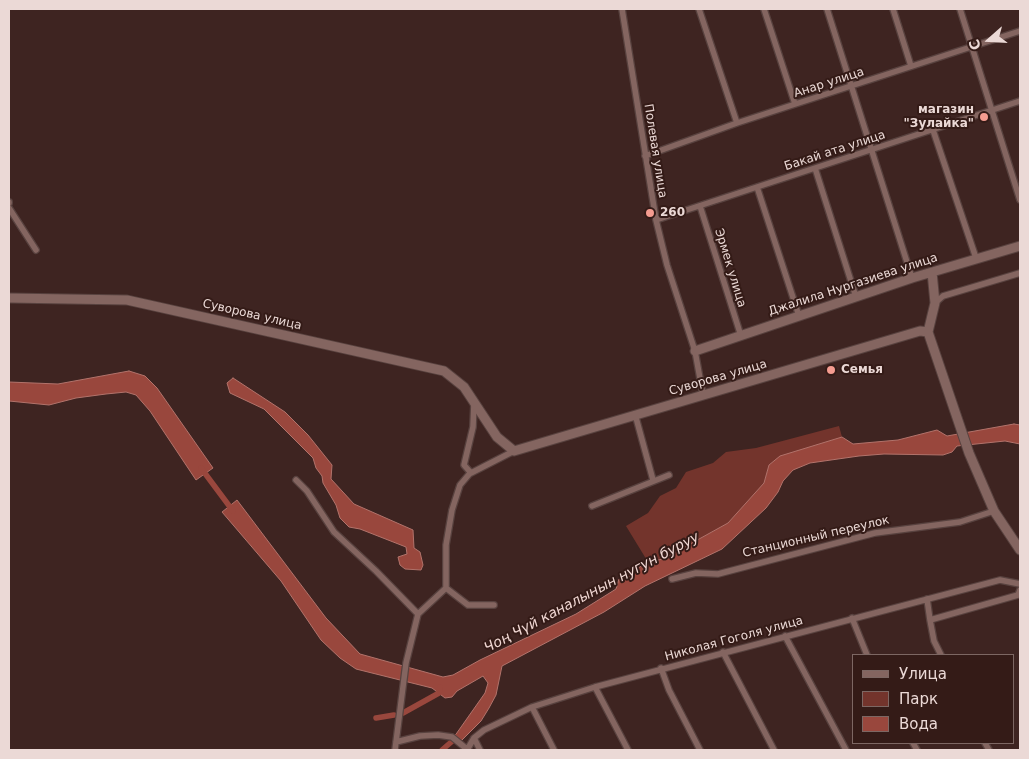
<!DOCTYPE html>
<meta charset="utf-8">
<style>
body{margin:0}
#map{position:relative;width:1029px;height:759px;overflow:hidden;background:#3e2421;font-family:"DejaVu Sans",sans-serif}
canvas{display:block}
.frame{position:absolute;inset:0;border:10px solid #ebd9d6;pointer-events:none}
.legend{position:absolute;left:852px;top:654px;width:162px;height:90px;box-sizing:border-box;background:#341b17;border:1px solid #7d6763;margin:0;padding:6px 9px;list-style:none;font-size:15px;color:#ebd9d6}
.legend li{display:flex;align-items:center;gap:10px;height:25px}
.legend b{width:25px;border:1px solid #7d6763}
.north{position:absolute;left:964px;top:15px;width:50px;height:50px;-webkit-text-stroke:4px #341b17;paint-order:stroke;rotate:251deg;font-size:14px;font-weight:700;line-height:20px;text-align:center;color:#ebd9d6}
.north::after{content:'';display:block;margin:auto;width:18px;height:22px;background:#ebd9d6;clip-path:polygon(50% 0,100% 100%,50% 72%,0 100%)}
</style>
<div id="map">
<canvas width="1029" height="759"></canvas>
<div class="frame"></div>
<ul class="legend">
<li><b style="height:6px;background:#846560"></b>Улица</li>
<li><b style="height:14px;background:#73342c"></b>Парк</li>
<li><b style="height:14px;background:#99473d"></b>Вода</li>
</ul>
<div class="north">С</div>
</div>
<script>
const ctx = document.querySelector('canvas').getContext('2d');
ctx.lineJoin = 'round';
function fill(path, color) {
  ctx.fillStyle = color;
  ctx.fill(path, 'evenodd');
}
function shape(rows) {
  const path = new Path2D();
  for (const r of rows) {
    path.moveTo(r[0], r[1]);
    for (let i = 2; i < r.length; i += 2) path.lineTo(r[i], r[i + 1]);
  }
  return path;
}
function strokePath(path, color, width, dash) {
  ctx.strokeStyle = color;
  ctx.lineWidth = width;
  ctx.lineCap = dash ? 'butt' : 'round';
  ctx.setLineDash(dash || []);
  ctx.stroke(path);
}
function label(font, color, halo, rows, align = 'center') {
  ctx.font = font + ' "DejaVu Sans",sans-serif';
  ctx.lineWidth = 4;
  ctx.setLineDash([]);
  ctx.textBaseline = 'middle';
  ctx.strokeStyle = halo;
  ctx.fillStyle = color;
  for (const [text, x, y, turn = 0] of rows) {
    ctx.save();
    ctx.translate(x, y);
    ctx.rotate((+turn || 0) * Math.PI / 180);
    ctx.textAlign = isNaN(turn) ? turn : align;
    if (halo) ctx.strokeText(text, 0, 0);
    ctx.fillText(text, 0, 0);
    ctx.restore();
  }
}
const green = shape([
 [839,426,842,437,780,457,769,465,764,483,728,523,663,559,648,562,626,526,648,513,660,496,676,488,686,472,713,463,726,452,756,448]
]);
const water = shape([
 [129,371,145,376,157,388,213,468,196,480,150,411,136,395,126,392,106,394,76,398,49,405,9,401,9,382,58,384,129,371],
 [233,378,285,412,308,435,332,465,331,479,354,504,413,530,414,548,420,552,423,565,421,570,405,569,400,565,398,557,407,554,406,547,360,529,349,527,340,518,336,505,323,483,322,476,316,468,313,458,264,409,230,393,227,383,233,378],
 [1014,424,1020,425,1020,444,1005,441,957,446,952,452,943,455,884,454,859,456,810,463,793,470,783,481,778,492,766,508,722,549,645,586,604,612,502,666,496,695,489,708,481,721,460,742,454,737,485,693,488,683,483,676,457,691,452,697,445,698,432,688,356,669,340,658,321,640,281,581,222,512,237,500,326,618,360,654,443,677,453,675,480,660,576,614,616,589,619,579,648,562,663,559,728,523,764,483,769,465,780,456,842,437,853,444,898,440,937,430,947,436,1014,424]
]);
const canal = shape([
 [201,468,233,511],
 [403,713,439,693,440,687],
 [376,718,394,715],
 [442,750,457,737]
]);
const street = shape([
 [622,9,656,220,667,265,695,351,703,395],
 [699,9,737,123],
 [764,9,795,104],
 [827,9,912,278],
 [893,9,911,66],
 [960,9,1020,200],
 [933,130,976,258],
 [645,156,737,123,1020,31],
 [815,168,856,297],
 [757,187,799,316],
 [9,202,9,203],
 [700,206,741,336],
 [9,208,36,250],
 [656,220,1020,101],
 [935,303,943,296,1020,273],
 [474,403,473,427,464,465,471,473,514,451],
 [635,414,653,480],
 [296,480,307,491,334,532,376,571,418,614],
 [592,506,669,475],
 [672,579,696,573,718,574,875,533,960,522,994,511],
 [446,588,468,605,494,605],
 [927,599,930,620],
 [852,618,867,655],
 [785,636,846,750],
 [723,652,774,750],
 [941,655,934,641,930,620,1018,595,1020,590],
 [661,668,669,690,700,750],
 [595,687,628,750],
 [532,707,554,750],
 [474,738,480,750],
 [396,742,420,736,438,735,452,737,468,750],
 [913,743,917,750],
 [985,743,989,750],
 [395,750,406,663,418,614,446,588,446,545,452,510,460,485,471,472],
 [467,750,474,738,484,730,532,707,595,687,1000,580,1020,584]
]);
const secondary = shape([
 [932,272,935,303,928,332,969,453,994,511,1020,550],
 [9,298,127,300,444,371,464,387,497,437,514,451,920,331,928,332],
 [695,351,912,278,1020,246]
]);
const markers = [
 [984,117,5,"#f59c90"],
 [650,213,5,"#f59c90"],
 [831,370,5,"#f59c90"]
];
const streetNames = [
 ["Анар улица",829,83,-18],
 ["Полевая улица",655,151,81],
 ["Бакай ата улица",835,151,-18],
 ["Эрмек улица",730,268,73],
 ["Джалила Нургазиева улица",853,285,-18],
 ["Суворова улица",252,315,13],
 ["Суворова улица",718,378,-16],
 ["Станционный переулок",816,537,-13],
 ["Николая Гоголя улица",734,639,-15]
];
const poiNames = [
 ["магазин",974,110,"right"],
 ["\"Зулайка\"",974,124,"right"],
 ["260",660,213],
 ["Семья",841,370]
];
const waterNames = [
 ["Чоң Чүй каналынын нугун буруу",592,593,-28]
];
fill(green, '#73342c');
fill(water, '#99473d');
strokePath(water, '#b2736b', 1);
strokePath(canal, '#99473d', 5.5);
strokePath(street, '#58423f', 8);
strokePath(secondary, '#58423f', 11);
strokePath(street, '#846560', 5.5);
strokePath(secondary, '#846560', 9);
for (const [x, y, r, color] of markers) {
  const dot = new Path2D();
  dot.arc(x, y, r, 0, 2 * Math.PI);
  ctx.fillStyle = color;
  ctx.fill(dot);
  strokePath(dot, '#341b17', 2);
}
label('12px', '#ebd9d6', '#341b17', streetNames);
label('bold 12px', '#ebd9d6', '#341b17', poiNames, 'left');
label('italic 14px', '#f1d8d4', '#341b17', waterNames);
</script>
